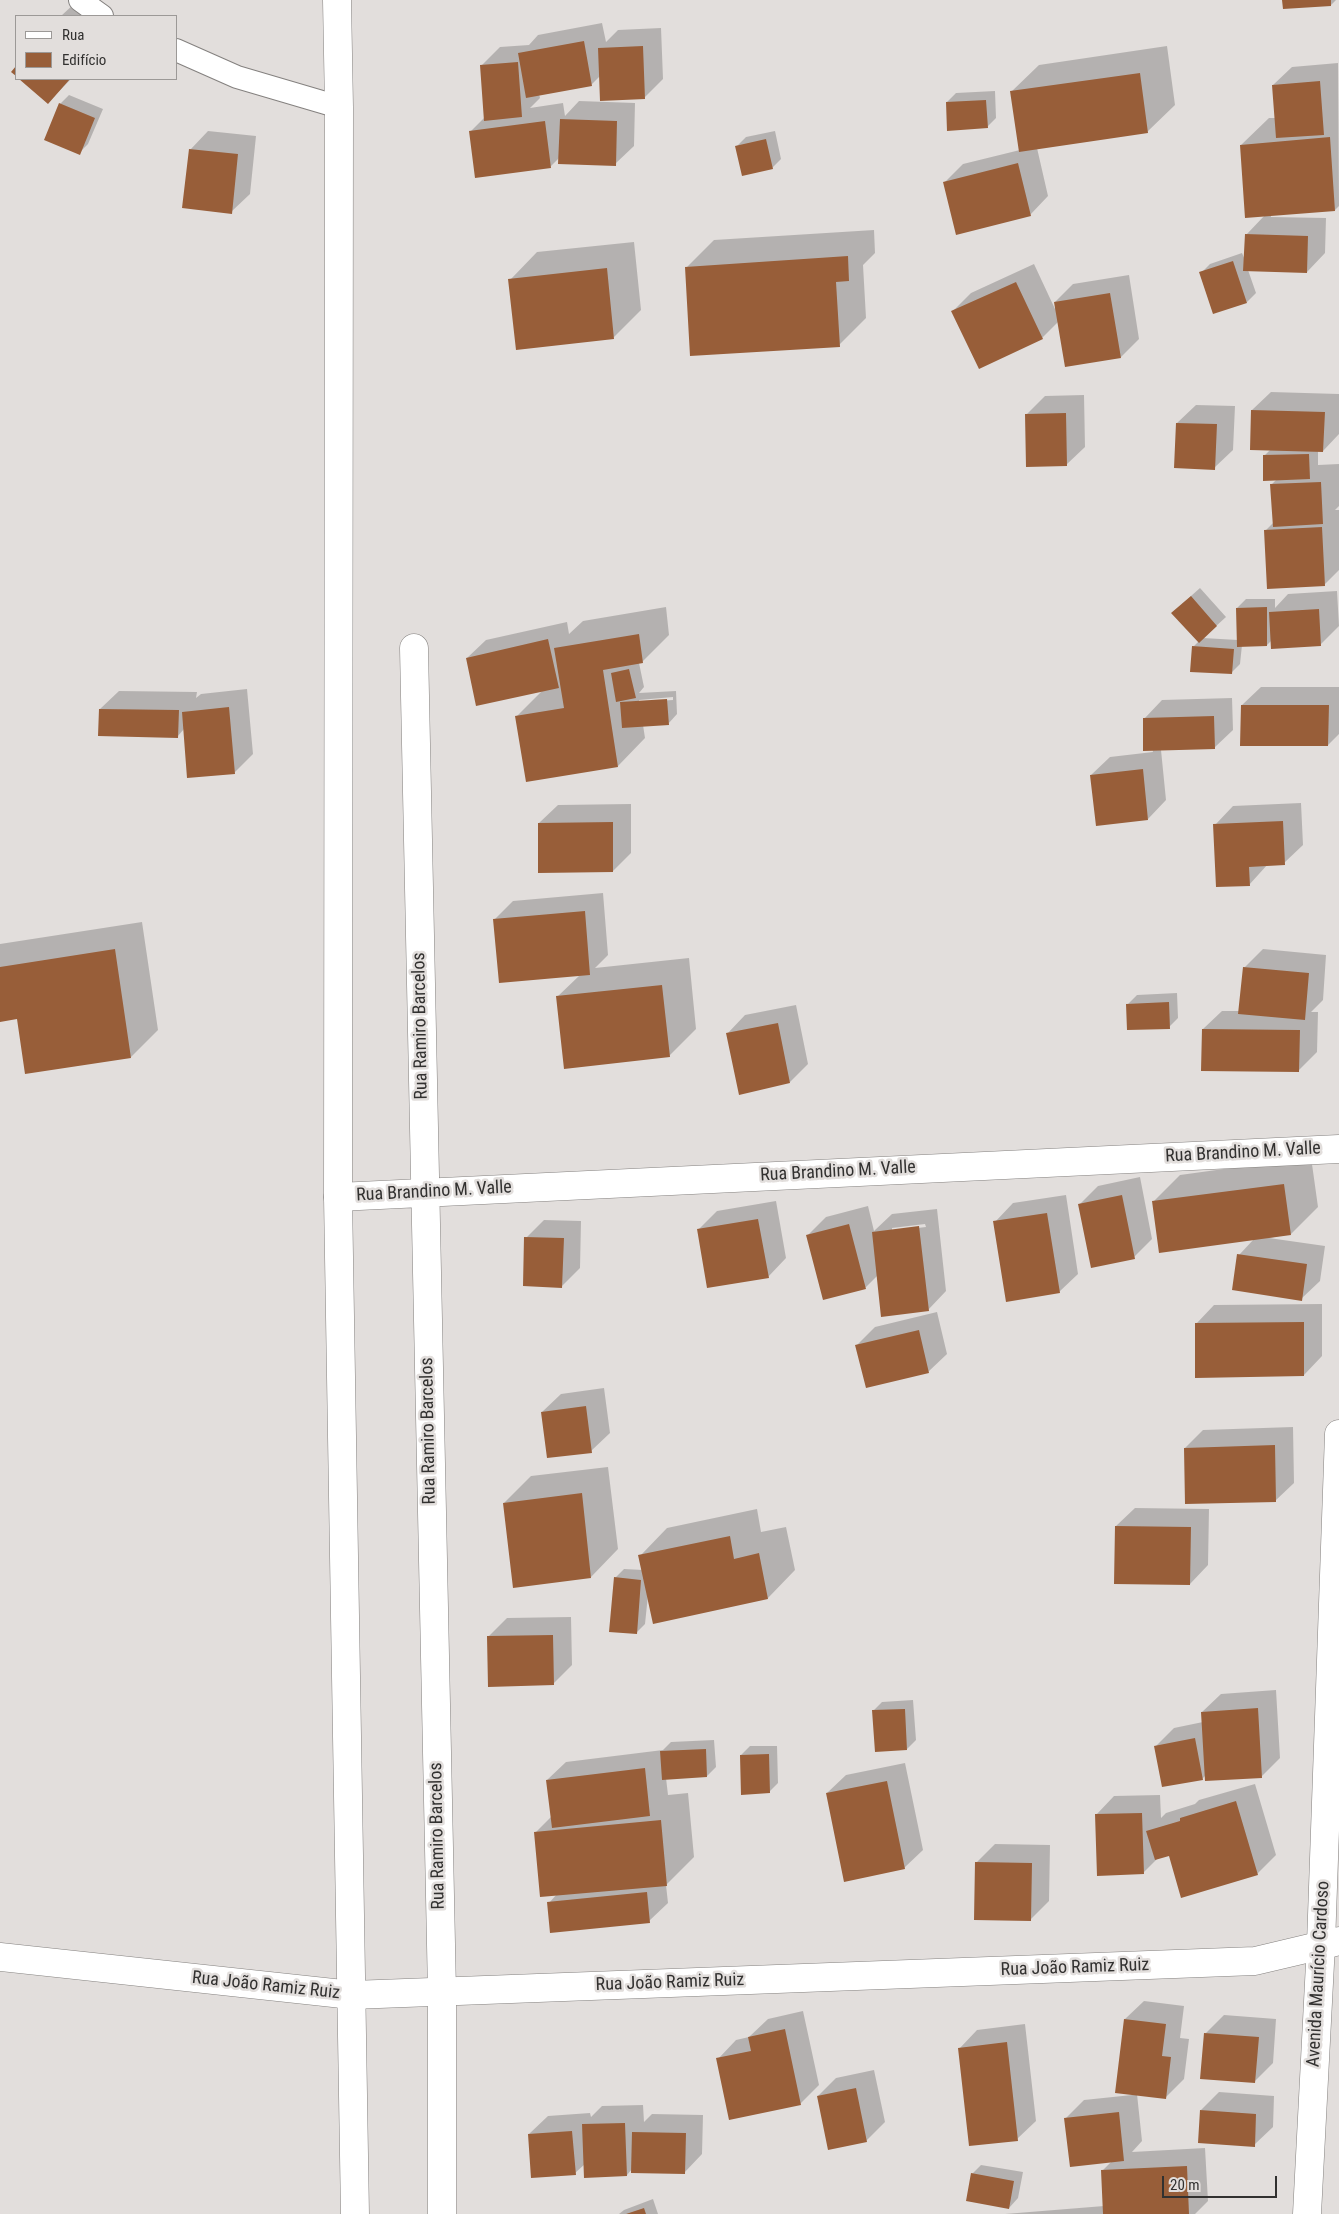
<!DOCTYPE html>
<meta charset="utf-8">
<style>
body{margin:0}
#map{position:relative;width:1339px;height:2214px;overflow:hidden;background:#e2dedc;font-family:"Roboto Condensed",sans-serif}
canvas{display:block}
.legend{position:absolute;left:15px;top:15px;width:162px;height:65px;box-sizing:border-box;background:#e2dedc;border:1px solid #9c9997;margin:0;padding:6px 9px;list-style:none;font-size:15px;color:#323130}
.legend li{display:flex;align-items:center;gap:10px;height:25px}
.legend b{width:25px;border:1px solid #9c9997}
.scale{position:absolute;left:1162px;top:2176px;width:115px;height:22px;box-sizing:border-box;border:2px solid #323130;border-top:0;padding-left:6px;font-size:15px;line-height:18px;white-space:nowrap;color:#323130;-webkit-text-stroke:4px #e2dedc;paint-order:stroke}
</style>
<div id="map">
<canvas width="1339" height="2214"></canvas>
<ul class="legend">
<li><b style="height:6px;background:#fff"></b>Rua</li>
<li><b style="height:14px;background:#985e39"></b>Edifício</li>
</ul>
<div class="scale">20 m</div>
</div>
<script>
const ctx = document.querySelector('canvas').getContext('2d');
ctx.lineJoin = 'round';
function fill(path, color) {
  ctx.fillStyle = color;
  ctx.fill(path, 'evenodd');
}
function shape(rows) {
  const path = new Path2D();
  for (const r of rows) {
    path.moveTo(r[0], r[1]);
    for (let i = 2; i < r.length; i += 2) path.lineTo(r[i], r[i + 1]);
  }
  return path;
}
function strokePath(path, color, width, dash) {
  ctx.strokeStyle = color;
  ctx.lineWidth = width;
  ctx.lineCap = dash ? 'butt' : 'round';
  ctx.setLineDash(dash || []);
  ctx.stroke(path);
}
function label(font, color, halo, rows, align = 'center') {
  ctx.font = font + ' "Roboto Condensed",sans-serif';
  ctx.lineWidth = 5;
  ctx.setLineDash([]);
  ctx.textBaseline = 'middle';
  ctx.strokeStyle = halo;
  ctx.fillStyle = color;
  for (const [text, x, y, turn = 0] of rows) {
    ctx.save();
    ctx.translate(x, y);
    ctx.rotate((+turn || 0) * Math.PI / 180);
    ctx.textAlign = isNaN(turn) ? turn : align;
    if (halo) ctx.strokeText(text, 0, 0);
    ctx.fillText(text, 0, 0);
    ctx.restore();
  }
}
const shadow = shape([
 [1284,0,1336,0,1331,5],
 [75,3,90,16,61,16],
 [602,23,606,42,618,30,661,28,663,79,645,97,601,75,591,85,539,94,540,98,530,108,563,103,565,116,579,101,635,103,634,146,615,164,559,158,550,167,470,132,485,117,481,66,500,47,529,45,538,35],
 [1167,46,1175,105,1147,132,1037,148,1048,196,1030,215,945,182,963,164,1020,150,1011,92,1039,65],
 [1338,63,1339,206,1335,210,1271,215,1271,217,1326,218,1325,253,1307,272,1248,270,1256,293,1247,302,1201,273,1210,264,1242,253,1245,260,1246,235,1265,215,1241,145,1269,118,1276,118,1273,85,1292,67],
 [21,79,71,79,48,102],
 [995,91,996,118,987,127,947,102,956,93],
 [69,95,103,109,88,144,79,153,60,104],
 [208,131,256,136,250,194,231,212,190,150],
 [775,131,781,159,772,168,737,146,746,137],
 [874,230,875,253,863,265,866,318,839,345,687,267,714,240],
 [634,242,641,310,614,337,517,349,510,280,537,252],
 [1034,264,1055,309,1055,302,1073,284,1129,275,1139,339,1121,357,1066,366,1058,322,1042,338,953,311,971,293],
 [1271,392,1339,394,1339,434,1323,451,1318,451,1318,465,1339,464,1339,506,1335,510,1339,510,1339,570,1324,585,1265,531,1274,522,1271,485,1277,479,1264,456,1271,449,1251,449,1252,410],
 [1084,395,1085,447,1066,465,1026,415,1045,396],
 [1196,405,1235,406,1233,450,1214,468,1177,423],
 [1200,588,1226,617,1203,638,1238,640,1237,608,1246,599,1275,599,1275,608,1288,594,1337,591,1339,626,1320,645,1272,640,1267,645,1242,645,1240,664,1231,673,1193,647,1199,641,1182,604],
 [666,607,669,635,642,662,639,663,644,687,639,693,676,691,677,714,668,724,643,725,645,738,618,766,516,717,543,690,467,658,486,640,567,622,569,634,583,621],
 [673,697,673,700,639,702,639,700],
 [1261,687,1339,687,1339,734,1328,745,1242,705],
 [247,689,253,754,234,773,184,729,177,737,100,709,119,691,197,692,196,698,201,694],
 [1232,698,1233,730,1214,748,1161,750,1166,800,1148,819,1091,775,1110,757,1153,752,1144,719,1162,700],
 [1301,803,1303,845,1284,863,1268,864,1249,885,1215,825,1233,806],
 [631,804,631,853,613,871,539,823,558,805],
 [603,893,608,955,595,968,689,958,696,1029,669,1056,557,997,580,975,495,919,513,901],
 [142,922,158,1030,131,1057,18,1018,0,1021,0,944],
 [1263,949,1326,955,1323,1000,1311,1012,1318,1012,1317,1052,1298,1071,1203,1029,1222,1011,1240,1011,1244,968],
 [1177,993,1178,1018,1169,1027,1128,1004,1137,995],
 [796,1005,808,1064,790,1082,727,1034,745,1015],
 [1311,1157,1318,1207,1291,1234,1269,1238,1325,1246,1320,1281,1301,1299,1239,1255,1254,1239,1153,1202,1180,1175],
 [1140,1177,1152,1239,1134,1257,1080,1204,1098,1186],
 [1066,1195,1078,1274,1059,1292,995,1222,1013,1203],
 [776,1201,786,1258,768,1277,698,1230,717,1211],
 [868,1206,874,1231,892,1214,937,1209,946,1291,928,1310,878,1275,866,1287,824,1298,808,1235,826,1217],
 [925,1224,926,1227,892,1231,892,1228],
 [544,1220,581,1221,580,1268,562,1286,526,1238],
 [1322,1304,1322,1356,1304,1375,1196,1324,1214,1305],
 [937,1312,947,1354,928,1372,857,1345,875,1327],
 [604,1388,610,1433,591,1451,542,1412,561,1394],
 [1293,1427,1294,1483,1275,1501,1185,1448,1203,1430],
 [608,1467,618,1549,591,1577,504,1503,531,1476],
 [1135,1508,1209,1509,1208,1565,1190,1584,1116,1526],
 [757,1509,761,1532,786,1527,795,1570,768,1598,654,1622,648,1595,645,1624,636,1633,615,1578,624,1569,643,1570,640,1556,667,1528],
 [571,1617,572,1665,553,1684,488,1637,507,1618],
 [1276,1690,1280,1758,1261,1777,1206,1775,1202,1779,1156,1746,1174,1728,1203,1722,1202,1712,1221,1694],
 [913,1700,916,1740,907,1749,873,1711,882,1702],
 [714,1740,716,1767,707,1776,666,1778,668,1795,688,1793,694,1857,666,1885,668,1903,649,1921,549,1903,557,1894,535,1833,552,1816,547,1780,566,1762,663,1750,671,1742],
 [750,1746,777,1746,778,1783,769,1792,741,1755],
 [905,1763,923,1850,904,1868,827,1793,846,1775],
 [1255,1784,1276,1855,1257,1874,1170,1854,1159,1857,1143,1873,1096,1815,1114,1796,1160,1795,1161,1818,1166,1813,1195,1804,1199,1800],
 [995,1844,1050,1845,1049,1901,1030,1920,976,1863],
 [1144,2001,1184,2006,1180,2038,1189,2039,1184,2079,1166,2097,1137,2094,1142,2141,1132,2152,1205,2148,1208,2201,1195,2214,1005,2214,1104,2206,1102,2171,1112,2161,1065,2119,1084,2100,1132,2095,1125,2019],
 [803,2011,819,2085,800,2104,718,2059,736,2040,749,2037,768,2019],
 [1224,2015,1276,2019,1273,2063,1254,2082,1205,2034],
 [1025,2024,1036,2121,1017,2139,959,2049,977,2030],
 [874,2070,885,2122,866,2141,818,2096,836,2078],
 [1219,2092,1274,2096,1273,2127,1254,2145,1201,2110],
 [643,2105,644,2122,652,2114,703,2115,702,2154,684,2173,632,2169,627,2175,585,2164,575,2173,529,2134,548,2116,590,2113,591,2117,602,2106],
 [981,2165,1023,2172,1018,2198,1009,2208,972,2174],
 [653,2199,658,2214,619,2214,624,2210]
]);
const building = shape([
 [1282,0,1331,0,1331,6,1283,9],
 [584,41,592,86,526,98,518,53],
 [643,46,645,99,600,101,598,48],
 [518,62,522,117,484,121,480,65],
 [16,66,16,76,11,72],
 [1140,73,1148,133,1019,152,1010,91],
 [19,79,70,79,48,104],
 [1320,81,1324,135,1276,138,1272,85],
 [986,100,988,128,947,131,946,102],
 [59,103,95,118,80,155,44,140],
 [560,119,617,121,616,166,558,164],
 [545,121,551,168,475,178,469,131],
 [1330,137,1335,211,1245,218,1240,145],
 [766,139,773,169,742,176,735,146],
 [189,149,238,154,232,214,182,208],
 [1018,163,1031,216,956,235,943,182],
 [1245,234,1308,236,1307,273,1243,271],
 [848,256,849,281,836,282,840,347,690,356,685,267],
 [1233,261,1247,303,1213,314,1199,272],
 [607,268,614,339,516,350,508,279],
 [1016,282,1043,339,979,369,951,311],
 [1110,293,1121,358,1065,367,1054,302],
 [1251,410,1325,412,1323,452,1250,450],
 [1066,413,1067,466,1026,467,1025,414],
 [1176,423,1217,424,1215,470,1174,468],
 [1309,454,1310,479,1263,481,1263,455],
 [1321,482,1323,524,1273,527,1270,484],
 [1322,527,1325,586,1267,589,1264,530],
 [1191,596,1217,626,1199,643,1171,613],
 [1267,607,1267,646,1237,647,1236,608],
 [1319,609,1321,646,1271,649,1269,612],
 [639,634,643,663,603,670,618,767,526,782,515,716,564,708,554,648],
 [548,639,559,688,476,706,466,658],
 [1192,646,1234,649,1232,674,1190,672],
 [629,669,636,698,616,702,611,673],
 [667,699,669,725,622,728,620,702],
 [1241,705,1329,705,1328,746,1240,746],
 [229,707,235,774,187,778,182,712],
 [99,709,179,710,178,738,98,736],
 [1214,716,1215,749,1143,751,1143,718],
 [1143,769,1148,820,1096,826,1090,775],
 [1283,821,1285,865,1249,867,1250,886,1216,887,1213,824],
 [613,822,613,872,538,873,538,823],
 [585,911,590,975,499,983,493,919],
 [115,949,131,1058,25,1074,17,1019,0,1022,0,967],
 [1243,967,1309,973,1305,1020,1238,1014],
 [662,985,670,1057,564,1069,556,996],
 [1169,1002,1170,1029,1127,1030,1126,1004],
 [778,1023,790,1083,739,1095,726,1033],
 [1202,1029,1300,1030,1299,1072,1201,1071],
 [1284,1184,1291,1235,1159,1253,1152,1201],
 [1122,1195,1135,1259,1091,1268,1078,1204],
 [1047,1213,1060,1293,1006,1302,993,1221],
 [758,1219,769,1278,707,1288,697,1229],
 [849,1224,866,1289,823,1300,806,1235],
 [919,1226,929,1311,881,1317,872,1232],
 [524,1237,564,1238,562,1288,523,1286],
 [1237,1254,1307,1264,1302,1301,1232,1290],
 [1304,1322,1304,1376,1195,1378,1195,1323],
 [919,1330,929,1373,866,1388,855,1345],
 [586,1406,592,1453,547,1458,541,1412],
 [1275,1445,1276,1502,1185,1504,1184,1448],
 [582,1493,591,1578,513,1588,503,1503],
 [1115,1526,1191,1527,1190,1585,1114,1584],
 [730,1536,734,1559,759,1553,768,1599,653,1624,638,1555],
 [614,1577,641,1580,637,1634,609,1632],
 [553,1635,554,1685,488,1687,487,1636],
 [1258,1708,1262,1778,1205,1781,1201,1712],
 [905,1709,907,1750,875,1752,872,1710],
 [1195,1738,1203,1780,1162,1787,1154,1746],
 [706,1749,707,1777,662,1780,660,1751],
 [769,1754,770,1793,741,1795,740,1755],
 [645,1768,650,1816,552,1828,546,1780],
 [887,1781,905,1869,844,1882,826,1793],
 [1236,1801,1258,1875,1181,1898,1169,1856,1155,1860,1146,1831,1180,1821,1180,1818],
 [1142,1813,1144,1874,1097,1876,1095,1814],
 [661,1820,667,1886,540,1897,534,1832],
 [975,1862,1032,1863,1031,1921,974,1920],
 [647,1892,650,1923,550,1933,547,1902],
 [1124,2019,1166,2024,1162,2056,1171,2057,1166,2099,1115,2093],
 [785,2029,801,2105,729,2120,716,2058,751,2051,748,2037],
 [1204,2033,1259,2037,1255,2083,1200,2079],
 [1007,2042,1018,2141,969,2146,958,2048],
 [856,2088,867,2142,828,2150,817,2096],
 [1200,2110,1256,2114,1255,2147,1198,2143],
 [1119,2112,1124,2161,1070,2167,1064,2118],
 [625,2123,627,2176,584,2178,582,2124],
 [572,2131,576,2175,531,2178,528,2134],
 [632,2132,686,2133,685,2174,631,2173],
 [1187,2166,1189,2214,1103,2214,1101,2170],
 [971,2173,1014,2181,1009,2209,966,2201],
 [644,2208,646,2214,626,2214]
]);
const service = shape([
 [80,0,102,16],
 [176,50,237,77,339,107]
]);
const minor = shape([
 [414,648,442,1992,442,2214],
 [338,1197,1339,1149],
 [0,1957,352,1995],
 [1307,2214,1321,1944,1339,1434]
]);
const tertiary = shape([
 [352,1995,1255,1961,1339,1941]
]);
const secondary = shape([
 [337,0,339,107,338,1197,355,2214]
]);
const streetNames = [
 ["Rua Ramiro Barcelos",421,1026,-91],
 ["Rua Brandino M. Valle",1243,1153,-3],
 ["Rua Brandino M. Valle",838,1172,-3],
 ["Rua Brandino M. Valle",434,1192,-3],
 ["Rua Ramiro Barcelos",429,1431,-91],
 ["Rua Ramiro Barcelos",438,1836,-91],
 ["Rua João Ramiz Ruiz",1075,1968,-2],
 ["Avenida Maurício Cardoso",1319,1974,-87],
 ["Rua João Ramiz Ruiz",670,1983,-2],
 ["Rua João Ramiz Ruiz",266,1986,6]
];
fill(shadow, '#0003');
fill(building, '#985e39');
strokePath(service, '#84817f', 24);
strokePath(minor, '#84817f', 29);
strokePath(tertiary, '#84817f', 29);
strokePath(secondary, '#84817f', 29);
strokePath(service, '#fff', 22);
strokePath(minor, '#fff', 28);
strokePath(tertiary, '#fff', 28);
strokePath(secondary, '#fff', 28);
label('18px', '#323130', '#e2dedc', streetNames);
</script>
